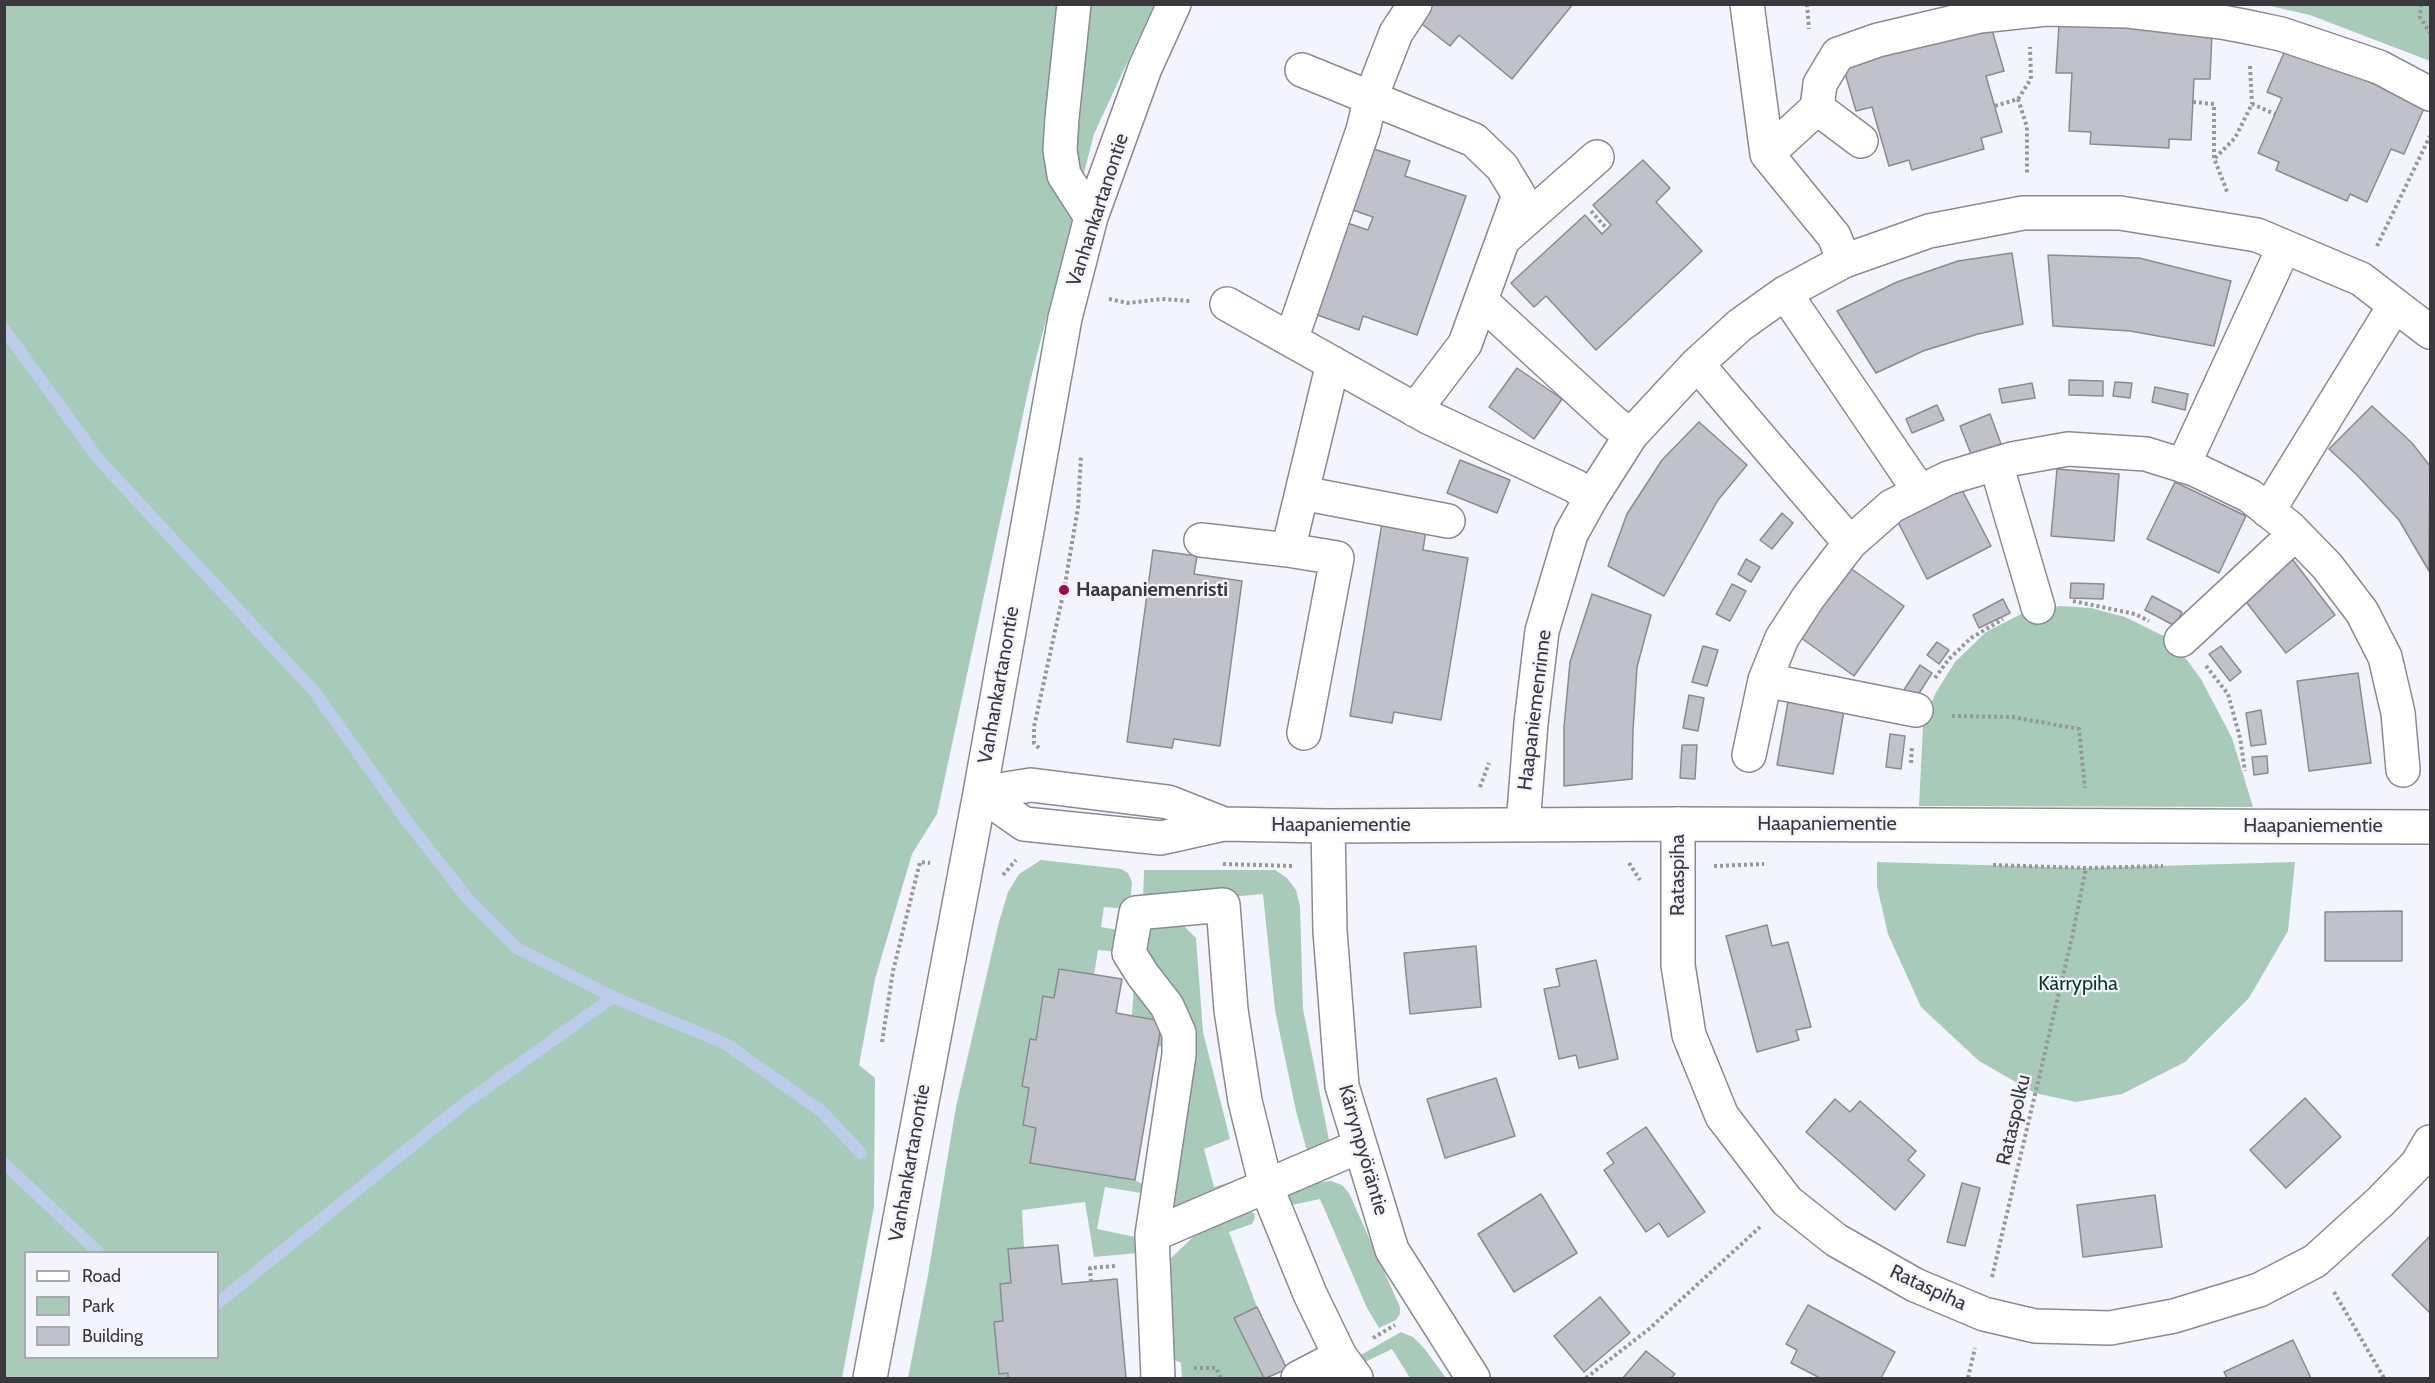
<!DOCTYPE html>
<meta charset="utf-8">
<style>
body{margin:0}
#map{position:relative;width:2435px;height:1383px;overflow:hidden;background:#f4f4fe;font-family:Cabin,sans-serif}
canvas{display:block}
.frame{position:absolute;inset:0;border:6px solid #39393d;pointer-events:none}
.legend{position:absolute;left:24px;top:1251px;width:195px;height:108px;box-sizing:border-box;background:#f4f4fe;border:2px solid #a9a9b1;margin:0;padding:8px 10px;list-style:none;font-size:18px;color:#39393d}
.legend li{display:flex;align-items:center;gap:12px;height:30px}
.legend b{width:30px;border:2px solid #a9a9b1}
</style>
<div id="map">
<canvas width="2435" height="1383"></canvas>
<div class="frame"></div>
<ul class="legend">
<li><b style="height:8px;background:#fff"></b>Road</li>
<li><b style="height:16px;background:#a8cbb9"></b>Park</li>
<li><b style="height:16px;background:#c1c1cb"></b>Building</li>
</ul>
</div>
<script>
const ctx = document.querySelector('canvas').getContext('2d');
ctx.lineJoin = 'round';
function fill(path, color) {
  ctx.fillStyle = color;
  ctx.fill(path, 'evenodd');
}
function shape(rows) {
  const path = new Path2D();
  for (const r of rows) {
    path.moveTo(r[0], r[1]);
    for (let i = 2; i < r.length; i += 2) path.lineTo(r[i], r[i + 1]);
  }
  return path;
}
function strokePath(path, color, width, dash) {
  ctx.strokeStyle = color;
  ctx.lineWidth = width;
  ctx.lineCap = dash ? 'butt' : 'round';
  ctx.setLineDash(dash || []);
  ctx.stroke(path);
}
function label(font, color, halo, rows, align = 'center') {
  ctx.font = font + ' Cabin,sans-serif';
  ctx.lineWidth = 4.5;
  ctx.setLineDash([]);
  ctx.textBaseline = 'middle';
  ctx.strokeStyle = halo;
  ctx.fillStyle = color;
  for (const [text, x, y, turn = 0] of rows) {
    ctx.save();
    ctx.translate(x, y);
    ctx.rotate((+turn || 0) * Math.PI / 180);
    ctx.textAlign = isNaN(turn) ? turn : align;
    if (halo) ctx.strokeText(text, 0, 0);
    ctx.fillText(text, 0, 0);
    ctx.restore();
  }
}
const green = shape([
 [5,5,1154,5,1094,134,1030,382,937,814,912,854,875,979,859,1065,875,1078,874,1207,842,1378,5,1378],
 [26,1252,218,1252,218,1358,26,1358],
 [2266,5,2430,5,2430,61,2310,15],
 [2060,606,2091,608,2125,617,2172,640,2201,679,2232,738,2253,807,1919,806,1923,725,1935,694,1955,662,1986,632,2023,613],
 [1041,860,1121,869,1128,873,1132,882,1130,909,1104,907,1101,927,1123,931,1118,952,1098,950,1094,975,1059,969,1054,998,1043,997,1023,1125,1036,1128,1030,1163,1135,1180,1144,1185,1147,1194,1105,1187,1097,1229,1140,1238,1138,1253,1094,1257,1085,1202,1022,1210,1024,1248,1008,1250,1011,1283,1000,1285,1003,1321,994,1323,999,1374,1008,1373,1008,1378,908,1378,928,1275,956,1107,999,922,1008,892,1019,874],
 [1877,862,2086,868,2295,862,2288,931,2249,998,2185,1062,2122,1094,2076,1102,2035,1093,1979,1061,1921,1007,1888,934,1877,886],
 [1144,870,1275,870,1287,878,1296,890,1300,906,1303,1009,1329,1140,1322,1152,1307,1151,1296,1111,1275,1010,1263,894,1150,904,1143,899],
 [1181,923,1196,938,1203,1032,1230,1139,1204,1149,1214,1187,1240,1179,1242,1182,1175,1209,1172,1203,1185,1051,1139,953,1142,927],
 [1136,984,1141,984,1158,1005,1169,1027,1170,1048,1157,1046,1161,1021,1132,1015,1134,985],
 [1331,1181,1342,1185,1349,1193,1400,1307,1400,1314,1396,1320,1379,1328,1367,1308,1320,1199,1292,1205,1287,1199,1292,1192,1316,1183],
 [1247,1211,1254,1213,1255,1218,1252,1224,1229,1232,1257,1307,1234,1318,1264,1378,1182,1378,1181,1363,1173,1359,1169,1260,1193,1237,1216,1221],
 [1401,1332,1413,1337,1424,1348,1446,1378,1410,1378,1392,1349,1365,1362,1360,1362,1359,1356]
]);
const stream = shape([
 [4,329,100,461,314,691,406,820,468,899,517,948,613,997,726,1044,821,1111,861,1153],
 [4,1163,98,1252],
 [218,1303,461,1106,613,997]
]);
const building = shape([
 [1431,4,1573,4,1512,79,1459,35,1450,46,1418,21,1431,4],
 [1990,23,2004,71,1986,76,2002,132,1981,138,1984,149,1912,170,1909,160,1889,166,1872,107,1856,111,1843,66,1990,23],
 [2059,24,2212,32,2210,79,2194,79,2191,140,2169,139,2169,148,2090,144,2091,132,2069,131,2072,73,2056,73,2059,24],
 [2287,46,2425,106,2404,154,2391,149,2367,202,2350,194,2347,201,2276,170,2279,162,2258,153,2282,98,2267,92,2287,46],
 [1371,148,1410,161,1405,176,1466,196,1417,335,1363,316,1359,330,1312,313,1344,222,1368,230,1373,217,1350,209,1371,148],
 [1643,160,1670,188,1656,202,1702,251,1596,350,1546,296,1534,307,1511,283,1585,215,1602,234,1611,225,1593,205,1643,160],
 [2012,253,2023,324,1978,334,1923,351,1876,373,1837,311,1897,282,1958,261,2012,253],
 [2048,255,2139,258,2231,281,2214,346,2130,331,2053,326,2048,255],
 [1517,368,1562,399,1534,439,1489,407,1517,368],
 [2069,380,2103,381,2103,396,2069,395,2069,380],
 [2115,382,2132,383,2130,398,2113,396,2115,382],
 [2032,383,2035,398,2002,403,1999,389,2032,383],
 [2155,387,2188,394,2185,410,2152,402,2155,387],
 [1937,405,1944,420,1912,433,1906,419,1937,405],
 [2372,406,2412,443,2430,466,2429,571,2399,520,2357,475,2329,449,2372,406],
 [1990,414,2001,444,1971,454,1960,426,1990,414],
 [1699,422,1747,465,1718,500,1664,596,1608,566,1627,514,1662,460,1699,422],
 [1460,460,1510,480,1497,513,1447,493,1460,460],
 [2057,469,2119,474,2114,541,2051,536,2057,469],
 [2175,482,2246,516,2219,573,2147,539,2175,482],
 [1961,488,1991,546,1927,579,1897,520,1961,488],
 [1782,513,1793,523,1772,549,1760,540,1782,513],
 [1382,523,1426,530,1423,550,1468,558,1441,720,1394,712,1392,723,1350,716,1382,523],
 [1153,550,1197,556,1194,574,1242,581,1220,746,1174,739,1172,748,1127,742,1153,550],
 [2289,555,2335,615,2286,653,2240,594,2289,555],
 [1746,559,1760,567,1751,582,1738,574,1746,559],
 [1846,565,1904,606,1854,676,1797,635,1846,565],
 [2071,583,2104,584,2103,599,2070,598,2071,583],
 [1732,584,1746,591,1730,621,1716,614,1732,584],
 [1592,594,1651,615,1637,667,1633,730,1632,779,1564,786,1564,727,1570,662,1592,594],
 [2152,596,2182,612,2175,626,2145,610,2152,596],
 [2003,599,2010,613,1979,628,1973,615,2003,599],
 [1937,642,1949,650,1939,664,1927,655,1937,642],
 [1703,646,1718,650,1707,686,1692,682,1703,646],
 [2221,646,2241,672,2230,681,2209,654,2221,646],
 [1920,665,1932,673,1914,701,1902,693,1920,665],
 [2358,673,2371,763,2309,771,2297,681,2358,673],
 [1689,695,1704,698,1698,731,1683,728,1689,695],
 [1789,696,1845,705,1833,774,1777,765,1789,696],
 [2261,710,2266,744,2251,746,2246,713,2261,710],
 [1890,734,1905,736,1901,769,1886,767,1890,734],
 [1682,745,1697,745,1695,779,1680,778,1682,745],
 [2267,756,2268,773,2254,775,2252,757,2267,756],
 [2402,911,2402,961,2325,961,2325,912,2402,911],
 [1767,925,1772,946,1788,942,1811,1027,1796,1030,1799,1040,1757,1052,1726,936,1767,925],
 [1476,946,1481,1007,1410,1014,1404,953,1476,946],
 [1596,960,1618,1059,1579,1068,1576,1055,1559,1059,1544,989,1560,986,1556,969,1596,960],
 [1059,969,1122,979,1116,1013,1162,1021,1135,1180,1030,1163,1036,1128,1023,1125,1029,1088,1022,1086,1030,1039,1036,1040,1043,996,1054,998,1059,969],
 [1496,1078,1515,1136,1445,1158,1427,1099,1496,1078],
 [2305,1098,2341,1137,2286,1188,2250,1150,2305,1098],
 [1835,1099,1850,1112,1860,1101,1916,1151,1908,1160,1925,1175,1895,1210,1806,1132,1835,1099],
 [1646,1127,1705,1212,1668,1237,1659,1223,1646,1232,1604,1170,1614,1163,1607,1153,1646,1127],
 [1962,1183,1980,1188,1965,1246,1947,1242,1962,1183],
 [1541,1194,1577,1253,1514,1292,1478,1234,1541,1194],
 [2155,1195,2162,1247,2083,1257,2077,1205,2155,1195],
 [2430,1236,2430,1313,2392,1275,2430,1236],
 [1058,1245,1062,1284,1117,1279,1126,1378,1008,1378,1008,1373,999,1374,994,1322,1003,1321,1000,1284,1011,1283,1008,1249,1058,1245],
 [1600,1297,1630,1333,1584,1372,1554,1336,1600,1297],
 [1808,1305,1895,1352,1881,1378,1820,1378,1791,1363,1797,1350,1786,1344,1808,1305],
 [1257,1307,1287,1369,1266,1378,1264,1378,1234,1318,1257,1307],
 [2293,1340,2311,1378,2227,1378,2224,1372,2293,1340],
 [1646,1351,1675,1374,1671,1378,1623,1378,1646,1351]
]);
const path = shape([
 [1807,4,1809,29],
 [2421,4,2420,17,2430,33],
 [2250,66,2252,104],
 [2018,99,2031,79,2030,47],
 [2193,102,2214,104,2214,158,2228,194],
 [1995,106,2018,99,2027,127,2027,175],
 [2215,158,2235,138,2252,104,2275,114],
 [1591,211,1607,229],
 [2377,246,2430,136],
 [1109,299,1128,303,1162,299,1191,301],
 [2073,601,2135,614,2149,621],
 [2206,666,2228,694,2240,738,2245,771],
 [1935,678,1949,659,1971,638,2003,619],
 [1952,716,2012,717,2079,729,2085,788],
 [1039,748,1034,743,1034,727,1064,590,1078,508,1081,456],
 [1911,763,1912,746],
 [1480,787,1489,763],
 [1629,863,1640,880],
 [1223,864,1293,866],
 [1993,865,2086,868,2163,866],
 [1714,866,1764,864],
 [1003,875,1016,860],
 [882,1042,893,971,920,862,930,863],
 [1992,1277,2073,933,2086,868],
 [1091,1282,1090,1268,1116,1266],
 [2334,1292,2384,1378],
 [1373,1338,1395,1325],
 [1194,1368,1216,1368,1221,1378],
 [1586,1378,1649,1329,1760,1227],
 [1968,1378,1975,1348]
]);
const minor = shape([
 [1074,4,1062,118,1060,150,1064,175,1091,217],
 [1747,4,1767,154,1834,236,1844,261],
 [1302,70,1474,140,1502,167,1519,195,1465,344,1415,410],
 [1817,108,1861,141],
 [1767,154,1817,108,1820,84,1838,54,1878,40,1980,16,2046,9,2128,11,2222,22,2248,27,2281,34,2379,67,2430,94],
 [1506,237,1597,157],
 [1785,293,1920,492],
 [1481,301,1614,423,1631,435],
 [1227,304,1430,418,1575,486,1591,498],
 [1291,340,1363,130,1371,97,1396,33,1415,4],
 [1697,364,1850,543,1808,598,1782,638,1765,680,1749,755],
 [1996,464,2038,607],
 [2183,466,2284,247],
 [1302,493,1448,521],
 [2268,511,2395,305],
 [1201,540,1288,550,1333,363],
 [1850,543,1892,506,1948,478,2012,459,2068,449,2146,454,2194,469,2250,496,2290,528,2327,566,2362,612,2385,657,2398,713,2403,770],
 [1288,550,1337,558,1304,733],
 [2181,640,2295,534],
 [1765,680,1916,710],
 [980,793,1024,824,1161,838,1224,824,1328,826,1678,824,2430,827],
 [980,793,1031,785,1168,802,1224,824],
 [1678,824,1678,965,1689,1035,1722,1116,1787,1201,1836,1240,1915,1285,1984,1314,2035,1326,2110,1328,2174,1316,2259,1290,2315,1261,2380,1202,2417,1164,2430,1142],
 [1523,825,1531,723,1542,631,1571,534,1591,498,1631,435,1697,364,1740,325,1785,293,1844,261,1929,231,2023,213,2120,213,2257,235,2361,279,2430,332],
 [1328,826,1330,931,1342,1086,1392,1250,1473,1378],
 [1152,1235,1360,1146],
 [870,1378,980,793,1065,318,1091,217,1145,68,1174,4],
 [1158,1378,1152,1235,1179,1055,1179,1033,1167,1006,1143,975,1129,953,1136,913,1223,905,1231,1010,1245,1101,1266,1186,1310,1294,1340,1356,1356,1378],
 [1298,1378,1340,1356]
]);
const markers = [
 [1064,590,6,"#a0074c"]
];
const streetNames = [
 ["Vanhankartanontie",1098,210,-72],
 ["Vanhankartanontie",999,685,-80],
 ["Haapaniemenrinne",1535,710,-83],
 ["Haapaniementie",1827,824],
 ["Haapaniementie",1341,825],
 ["Haapaniementie",2313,826],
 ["Rataspiha",1678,875,-90],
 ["Rataspolku",2014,1120,-77],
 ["Kärrynpyöräntie",1363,1150,74],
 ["Vanhankartanontie",910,1163,-80],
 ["Rataspiha",1928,1288,25]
];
const poiNames = [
 ["Haapaniemenristi",1076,590]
];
const parkNames = [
 ["Kärrypiha",2078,984]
];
fill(green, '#a8cbb9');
strokePath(stream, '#bcccea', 12);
fill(building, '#c1c1cb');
strokePath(building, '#8a8a93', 1.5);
strokePath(minor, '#8a8a93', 36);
strokePath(path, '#96969d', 4, [3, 3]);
strokePath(minor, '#fff', 33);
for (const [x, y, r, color] of markers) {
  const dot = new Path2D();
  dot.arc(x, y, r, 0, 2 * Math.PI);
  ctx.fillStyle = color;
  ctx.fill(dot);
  strokePath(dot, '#f4f4fe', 2);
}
label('20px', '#39393d', '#f4f4fe', streetNames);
label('bold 20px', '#39393d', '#f4f4fe', poiNames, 'left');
label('20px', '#093926', '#f4f4fe', parkNames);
</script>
